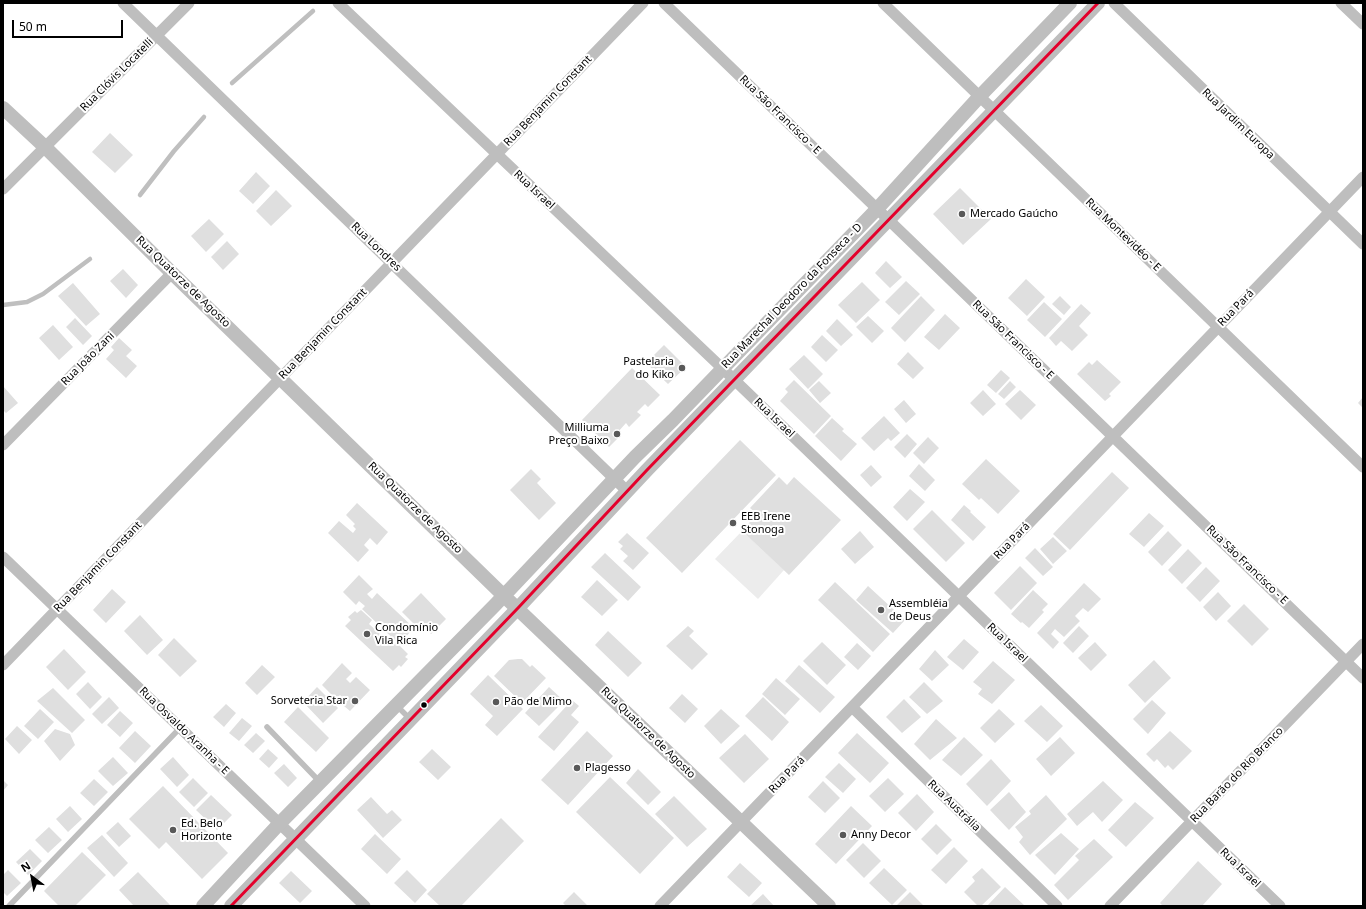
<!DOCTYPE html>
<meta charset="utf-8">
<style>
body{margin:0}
#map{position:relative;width:1366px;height:909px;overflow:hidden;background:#fff;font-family:"Noto Sans",sans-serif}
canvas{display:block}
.frame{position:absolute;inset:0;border:4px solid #000;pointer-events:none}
.north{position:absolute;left:12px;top:857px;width:40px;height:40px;-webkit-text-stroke:3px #fff;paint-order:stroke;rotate:328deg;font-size:11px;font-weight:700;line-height:16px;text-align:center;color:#000}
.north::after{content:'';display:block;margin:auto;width:14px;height:18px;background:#000;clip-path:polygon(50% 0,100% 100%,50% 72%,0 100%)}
.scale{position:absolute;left:12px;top:20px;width:111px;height:18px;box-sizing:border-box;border:2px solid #000;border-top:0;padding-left:5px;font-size:12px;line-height:14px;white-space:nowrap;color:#000;-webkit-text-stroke:3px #fff;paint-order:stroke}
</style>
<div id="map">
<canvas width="1366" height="909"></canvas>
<div class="frame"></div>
<div class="north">N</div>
<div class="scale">50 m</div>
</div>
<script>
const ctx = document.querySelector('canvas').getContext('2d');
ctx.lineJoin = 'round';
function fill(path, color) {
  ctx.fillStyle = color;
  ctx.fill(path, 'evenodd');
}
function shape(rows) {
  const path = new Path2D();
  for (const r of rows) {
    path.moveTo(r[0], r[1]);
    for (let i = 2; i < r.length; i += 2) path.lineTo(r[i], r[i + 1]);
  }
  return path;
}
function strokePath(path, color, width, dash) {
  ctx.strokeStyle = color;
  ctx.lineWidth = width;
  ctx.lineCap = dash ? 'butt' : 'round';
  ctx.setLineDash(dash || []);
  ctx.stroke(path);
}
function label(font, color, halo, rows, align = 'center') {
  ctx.font = font + ' "Noto Sans",sans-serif';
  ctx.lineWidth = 4;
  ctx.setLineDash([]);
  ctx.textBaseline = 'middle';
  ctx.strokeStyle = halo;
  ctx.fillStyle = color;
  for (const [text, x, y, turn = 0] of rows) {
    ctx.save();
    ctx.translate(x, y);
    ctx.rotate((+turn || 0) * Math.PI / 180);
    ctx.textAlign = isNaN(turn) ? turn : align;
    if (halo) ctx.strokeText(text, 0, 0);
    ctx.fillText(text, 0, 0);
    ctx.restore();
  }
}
const green = shape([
 [742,531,784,570,758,599,715,559]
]);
const stream = shape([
 [232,83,313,11],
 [140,195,174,151,204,117],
 [3,305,27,302,43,294,90,259]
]);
const building = shape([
 [110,133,133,155,115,173,92,152],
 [256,172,270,186,253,204,239,191],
 [960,188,991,219,963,245,933,214],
 [276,190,292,206,271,226,256,211],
 [209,219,224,234,206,252,191,236],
 [227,241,239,254,223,270,211,257],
 [886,261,902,277,890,288,875,273],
 [123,269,138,285,126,298,110,281],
 [1026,279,1045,297,1027,316,1008,298],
 [906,281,920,294,899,315,885,302],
 [862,282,880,300,856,323,838,305],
 [73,283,100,314,86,326,58,296],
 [921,296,935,310,905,342,891,328],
 [1060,296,1071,307,1064,315,1052,304],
 [1044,302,1062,319,1045,337,1027,320],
 [1081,304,1091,313,1079,326,1088,335,1072,351,1061,341,1056,346,1049,338],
 [945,314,960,328,939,350,924,337],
 [868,316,884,331,872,343,856,327],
 [75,318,92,336,83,345,66,327],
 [837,319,853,335,841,346,826,331],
 [53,325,73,347,59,360,39,338],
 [822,335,838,350,826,362,811,347],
 [119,338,132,350,126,356,137,366,126,378,106,359,114,350,111,347],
 [664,345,686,367,668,384,646,363],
 [908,352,924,368,913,379,897,364],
 [804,355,823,374,808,389,789,369],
 [1097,360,1121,382,1109,394,1111,396,1105,401,1077,374,1089,362,1092,365],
 [632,368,660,395,648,407,645,404,637,412,641,415,629,427,626,423,618,432,621,435,609,447,582,420],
 [1001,370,1010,378,996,393,987,385],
 [794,380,831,416,814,434,780,401,788,392,785,389],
 [819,381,831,393,820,403,809,390],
 [1010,381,1016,387,1004,399,998,394],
 [3,386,18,403,6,413,3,410],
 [983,390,996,404,983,416,970,403],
 [1020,390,1036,405,1021,420,1005,404],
 [1363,397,1363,408,1358,403],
 [904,400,916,414,906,423,894,409],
 [884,416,900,433,891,441,888,438,874,451,861,438],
 [832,418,844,429,842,431,857,444,841,461,815,436],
 [907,434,917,444,905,458,894,447],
 [928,437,939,448,924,464,913,453],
 [740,440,776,475,682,573,646,538],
 [986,459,1020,491,998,514,981,498,979,500,962,484],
 [919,464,935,480,925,491,909,476],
 [871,465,882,477,871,487,860,475],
 [531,469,541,479,537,483,556,503,539,520,510,490],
 [1112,472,1129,488,1070,550,1053,534],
 [779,477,787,485,794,477,841,520,789,575,742,531,757,514,750,508],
 [910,489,925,502,907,521,893,507],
 [357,503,388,532,377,545,370,538,364,545,369,550,358,562,328,533,339,521,353,533,356,529,353,526,355,524,346,515],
 [964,505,971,511,970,512,986,527,973,541,951,520],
 [932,510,965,543,946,562,913,529],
 [1149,513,1164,526,1144,547,1129,534],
 [860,531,874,547,855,564,841,549],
 [1168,531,1182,545,1162,566,1148,552],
 [627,533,649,553,633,570,623,561,628,556,620,549,623,546,618,542],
 [1053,537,1067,551,1053,564,1040,549],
 [1035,548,1053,567,1043,576,1025,558],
 [1188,549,1202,563,1182,584,1168,570],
 [605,553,641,587,628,601,591,567],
 [1020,566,1037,583,1011,610,994,593],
 [1206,567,1220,581,1200,602,1186,588],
 [359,575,373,589,367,594,372,599,377,593,414,628,399,644,384,630,387,627,383,623,380,626,362,609,365,606,359,601,356,605,343,592],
 [597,580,618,600,602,616,581,597],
 [835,582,890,634,873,652,818,600],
 [1084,583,1101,599,1088,612,1083,608,1075,616,1080,621,1064,637,1055,629,1051,634,1059,642,1053,649,1037,633],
 [868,586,905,620,893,633,856,600],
 [112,589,126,602,106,623,93,610],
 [1033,590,1048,604,1042,610,1044,612,1029,628,1022,622,1021,623,1011,614],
 [1218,592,1231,606,1216,621,1203,607],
 [421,593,446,619,431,634,426,628,422,632,402,612],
 [1244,604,1269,629,1252,646,1227,621],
 [361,610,372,620,369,624,393,646,396,642,408,654,405,657,408,659,401,667,399,665,393,671,345,626,351,620,348,617,355,611,357,613],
 [140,615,163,640,147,655,124,631],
 [688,626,694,631,689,636,708,654,692,670,666,646],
 [1079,626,1089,636,1073,653,1063,643],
 [608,631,642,663,628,677,595,645],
 [174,638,197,661,180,677,158,655],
 [964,639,979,652,963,670,947,657],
 [822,642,846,665,827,685,803,661],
 [1095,642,1107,655,1091,671,1078,658],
 [857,643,871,656,858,670,844,657],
 [64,649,86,672,68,690,46,667],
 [935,650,949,665,932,681,919,669],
 [518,659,522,659,530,667,532,665,546,678,522,703,494,676,509,660],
 [1154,660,1171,678,1145,703,1128,685],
 [993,661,1015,680,992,704,978,694,982,689,973,682],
 [342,663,352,673,346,679,350,683,356,677,370,690,350,711,344,706,347,702,340,695,336,699,322,685],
 [262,665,275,677,257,695,245,683],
 [799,665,835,697,820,713,785,681],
 [488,675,523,709,497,736,485,725,493,716,470,694],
 [776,678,800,699,785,715,762,694],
 [88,682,102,697,90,709,76,694],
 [924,682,943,701,927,714,909,697],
 [317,687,338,708,323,723,303,702],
 [549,687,564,701,539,726,525,713],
 [53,688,85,720,72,733,37,701],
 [682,694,698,709,685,723,669,708],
 [109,697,119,708,102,724,92,714],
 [763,697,789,722,772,741,745,716],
 [904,699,921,717,902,733,886,717],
 [572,700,579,706,571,715,579,722,554,751,538,737],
 [1152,700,1166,713,1148,734,1133,719],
 [226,704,236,713,224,727,213,717],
 [1041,705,1063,726,1047,742,1024,721],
 [298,707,329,738,316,752,284,722],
 [40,709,54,722,38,739,24,726],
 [721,709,740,726,721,744,704,726],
 [999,709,1015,724,995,743,980,728],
 [120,711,133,723,120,737,107,725],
 [242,718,252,726,239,741,229,733],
 [936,719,957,738,930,760,914,744],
 [17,726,32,740,19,754,5,739],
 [55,729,70,734,75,745,60,761,44,741],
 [135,731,151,746,135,763,119,748],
 [587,731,613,756,568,805,541,780],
 [1170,731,1192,751,1173,770,1168,765,1165,768,1157,759,1154,762,1146,754],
 [256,733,265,741,253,753,244,745],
 [857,733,889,763,870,783,838,753],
 [745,734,769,759,744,783,719,758],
 [964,737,983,755,961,776,942,760],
 [1060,737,1075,753,1051,776,1036,759],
 [268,749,278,758,269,768,259,759],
 [432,749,451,767,438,780,419,762],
 [113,757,128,773,113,786,98,771],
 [173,757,189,775,177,787,160,769],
 [991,759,1011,781,987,806,966,784],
 [839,763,856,779,843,793,825,777],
 [284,764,297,778,288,787,274,773],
 [638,769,661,792,648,805,626,783],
 [610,777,674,838,640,874,576,812],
 [193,778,208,793,194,807,179,792],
 [888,778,904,794,885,812,869,796],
 [94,779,108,792,94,806,80,793],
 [3,780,8,785,3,791],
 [823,781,840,798,825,813,808,797],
 [1103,781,1123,800,1102,822,1093,812,1077,826,1067,814],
 [163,786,228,853,202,879,166,842,159,849,129,819],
 [1009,792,1026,812,1009,830,990,810],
 [917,794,934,812,916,831,898,813],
 [211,795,232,815,217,830,196,810],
 [1046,795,1067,819,1030,855,1019,842,1023,837,1015,827,1031,814,1029,811],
 [674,796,707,829,687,847,655,814],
 [371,797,387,814,392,810,402,820,383,838,357,810],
 [1135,802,1154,818,1126,847,1108,830],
 [70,806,82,819,68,832,56,819],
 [851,806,872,826,836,864,815,844],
 [501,818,524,841,461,906,440,906,427,894],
 [118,822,131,836,119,847,106,833],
 [936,824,952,840,937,855,921,839],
 [49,827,62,840,48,853,35,840],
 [1061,833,1079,849,1055,875,1035,855],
 [375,834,401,859,387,874,361,849],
 [102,835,128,863,114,877,87,848],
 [1094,839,1113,857,1068,900,1054,885,1079,860,1075,856],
 [863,843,881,861,864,878,846,860],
 [954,847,968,861,946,884,931,870],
 [30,849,42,861,28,875,16,862],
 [82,852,106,875,75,906,59,906,44,891],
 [1198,861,1222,884,1202,906,1163,906,1160,903],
 [740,863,762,883,749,897,727,877],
 [884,868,907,890,892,905,869,883],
 [982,868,1001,887,981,906,978,906,964,892,975,881,972,877],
 [8,870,21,883,7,896,3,892,3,875],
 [407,870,427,890,415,903,394,883],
 [291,871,312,891,300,903,279,883],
 [138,872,171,906,134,906,119,890],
 [1005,887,1025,906,987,906],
 [574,892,588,906,566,906,563,903],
 [910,892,924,906,896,906],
 [763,894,774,906,750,906]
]);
const service = shape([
 [396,705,410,719],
 [267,727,320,782],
 [9,906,180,728]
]);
const minor = shape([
 [123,3,627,491],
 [338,3,722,368,1280,906],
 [664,3,1363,678],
 [883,3,1363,467],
 [1114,3,1363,244],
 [1341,3,1363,24],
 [3,189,189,3],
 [3,445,172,273],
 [3,557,365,906],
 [3,665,643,3],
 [852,707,1057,906],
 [660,906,1363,177],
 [1110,906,1363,644]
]);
const tertiary = shape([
 [3,108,45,147,172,273,503,595,829,906],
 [203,906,279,824,495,605,635,457,673,420,877,209,980,96,1070,3],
 [231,906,518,608,647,470,1098,3]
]);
const bus1 = shape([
 [231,906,518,608,647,470,1098,3]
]);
const markers = [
 [962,214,4,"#595959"],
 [682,368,4,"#595959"],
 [617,434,4,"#595959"],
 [733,523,4,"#595959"],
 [881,610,4,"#595959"],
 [367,634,4,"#595959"],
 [355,701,4,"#595959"],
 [496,702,4,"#595959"],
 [424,705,3.5,"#000"],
 [577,768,4,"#595959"],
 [173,830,4,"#595959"],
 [843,835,4,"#595959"]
];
const streetNames = [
 ["Rua Clóvis Locatelli",117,75,-45],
 ["Rua Benjamin Constant",548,101,-46],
 ["Rua São Francisco - E",780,115,44],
 ["Rua Jardim Europa",1238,124,44],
 ["Rua Israel",534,190,43],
 ["Rua Montevidéo - E",1123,235,44],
 ["Rua Londres",376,247,44],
 ["Rua Quatorze de Agosto",183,282,44],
 ["Rua Marechal Deodoro da Fonseca - D",792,296,-46],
 ["Rua Pará",1236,308,-46],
 ["Rua Benjamin Constant",323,334,-46],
 ["Rua São Francisco - E",1013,340,44],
 ["Rua João Zani",88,359,-45],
 ["Rua Israel",774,418,44],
 ["Rua Quatorze de Agosto",415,508,44],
 ["Rua Pará",1012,541,-46],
 ["Rua São Francisco - E",1247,565,44],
 ["Rua Benjamin Constant",98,567,-46],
 ["Rua Israel",1007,643,44],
 ["Rua Osvaldo Aranha - E",184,731,44],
 ["Rua Quatorze de Agosto",648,733,44],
 ["Rua Pará",787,775,-46],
 ["Rua Barão do Rio Branco",1237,775,-46],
 ["Rua Austrália",954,806,44],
 ["Rua Israel",1240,868,44]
];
const poiNames = [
 ["Mercado Gaúcho",970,214],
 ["Pastelaria",674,362,"right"],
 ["do Kiko",674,375,"right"],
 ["Milliuma",609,428,"right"],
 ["Preço Baixo",609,441,"right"],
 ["EEB Irene",741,517],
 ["Stonoga",741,530],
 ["Assembléia",889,604],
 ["de Deus",889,617],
 ["Condomínio",375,628],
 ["Vila Rica",375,641],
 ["Sorveteria Star",347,701,"right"],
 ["Pão de Mimo",504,702],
 ["Plagesso",585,768],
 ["Ed. Belo",181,824],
 ["Horizonte",181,837],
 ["Anny Decor",851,835]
];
fill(green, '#ececec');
strokePath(stream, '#bfbfbf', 4.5);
fill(building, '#dfdfdf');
strokePath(service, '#bebebe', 5.5);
strokePath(minor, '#bebebe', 11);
strokePath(tertiary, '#bebebe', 14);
strokePath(bus1, '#e4002b', 3);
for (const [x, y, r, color] of markers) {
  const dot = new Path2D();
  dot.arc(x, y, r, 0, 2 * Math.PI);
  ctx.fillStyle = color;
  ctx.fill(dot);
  strokePath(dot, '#fff', 1.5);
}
label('11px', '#000', '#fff', streetNames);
label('11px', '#000', '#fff', poiNames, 'left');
</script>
